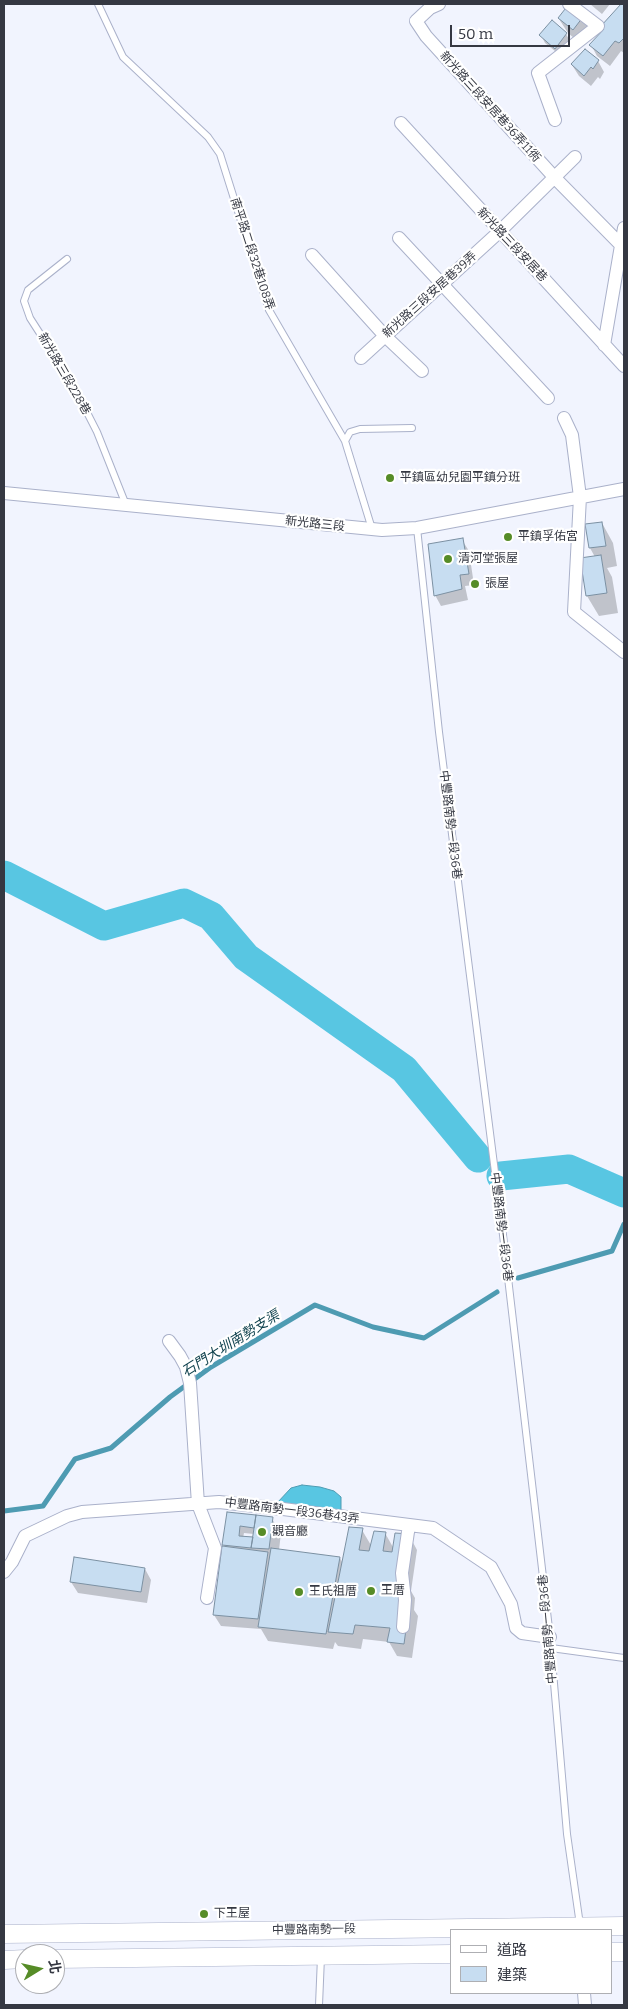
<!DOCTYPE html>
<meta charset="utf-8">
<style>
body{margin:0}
#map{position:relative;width:628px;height:2009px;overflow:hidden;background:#f1f4fe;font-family:Bitter,"Noto Sans TC",serif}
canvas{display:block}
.frame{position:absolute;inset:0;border:5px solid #353842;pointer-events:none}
.legend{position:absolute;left:450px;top:1929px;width:162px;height:65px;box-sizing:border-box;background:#fff;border:1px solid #aeafb3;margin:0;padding:6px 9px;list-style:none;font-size:15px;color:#353842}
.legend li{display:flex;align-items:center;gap:10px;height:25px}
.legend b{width:25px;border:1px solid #aeafb3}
.north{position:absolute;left:15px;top:1944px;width:50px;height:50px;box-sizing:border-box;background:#fff;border:1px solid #aeafb3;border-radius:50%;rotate:81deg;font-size:14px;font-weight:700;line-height:20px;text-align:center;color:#353842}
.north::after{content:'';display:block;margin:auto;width:18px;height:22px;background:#568c27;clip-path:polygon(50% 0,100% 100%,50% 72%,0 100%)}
.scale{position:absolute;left:450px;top:25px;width:120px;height:22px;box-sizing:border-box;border:2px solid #353842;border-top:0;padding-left:6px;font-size:15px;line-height:18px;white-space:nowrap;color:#353842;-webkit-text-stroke:4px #fff;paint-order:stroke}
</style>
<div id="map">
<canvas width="628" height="2009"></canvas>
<div class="frame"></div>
<ul class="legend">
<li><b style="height:6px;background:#fff"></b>道路</li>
<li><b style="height:14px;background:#c7ddf1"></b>建築</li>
</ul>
<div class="north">北</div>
<div class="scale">50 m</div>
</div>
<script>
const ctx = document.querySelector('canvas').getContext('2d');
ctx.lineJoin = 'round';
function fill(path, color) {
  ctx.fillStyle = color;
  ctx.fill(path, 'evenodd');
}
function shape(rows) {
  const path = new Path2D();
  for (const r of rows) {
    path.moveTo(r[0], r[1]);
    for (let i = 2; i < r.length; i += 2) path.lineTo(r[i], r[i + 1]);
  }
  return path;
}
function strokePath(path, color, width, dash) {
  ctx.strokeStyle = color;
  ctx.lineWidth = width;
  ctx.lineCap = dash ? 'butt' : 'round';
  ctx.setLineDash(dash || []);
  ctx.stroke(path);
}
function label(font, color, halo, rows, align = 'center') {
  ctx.font = font + ' Bitter,"Noto Sans TC",serif';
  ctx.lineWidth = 4.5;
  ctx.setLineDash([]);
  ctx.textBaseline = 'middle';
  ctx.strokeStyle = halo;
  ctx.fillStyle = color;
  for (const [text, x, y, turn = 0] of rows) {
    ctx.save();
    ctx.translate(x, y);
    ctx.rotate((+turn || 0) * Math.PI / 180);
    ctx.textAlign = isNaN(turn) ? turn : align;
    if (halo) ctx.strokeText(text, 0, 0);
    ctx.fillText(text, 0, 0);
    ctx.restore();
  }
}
const water = shape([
 [302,1485,320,1487,334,1491,341,1497,341,1511,277,1503,291,1488,302,1485]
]);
const shadow = shape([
 [570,4,593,28,581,44,568,33,559,19],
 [590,4,610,4,602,14],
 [622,4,624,6,624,53,621,51,610,66,597,56,591,45,605,31,602,26],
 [566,34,570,41,560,55,545,43,541,35],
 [598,61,604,72,600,79,598,77,591,86,579,76,572,65],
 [602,523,613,543,617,566,607,568,612,577,618,613,599,616,587,596,595,557,590,548,586,525],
 [462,540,469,551,474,585,465,586,468,600,441,606,435,595],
 [228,1513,255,1516,257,1518,272,1519,281,1533,279,1550,340,1558,343,1564,362,1530,372,1547,385,1533,394,1549,409,1535,417,1550,411,1591,415,1598,414,1610,418,1616,412,1658,397,1656,389,1642,363,1639,361,1649,338,1646,335,1642,333,1649,268,1641,261,1629,221,1626,214,1615,226,1548,224,1545],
 [244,1533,254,1534,252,1538,243,1538],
 [145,1569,151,1580,147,1603,78,1593,71,1582]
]);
const stream = shape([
 [518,1278,612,1251,624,1224],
 [4,1511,43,1506,75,1459,111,1448,170,1397,211,1367,315,1305,373,1327,424,1338,497,1292]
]);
const river = shape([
 [4,875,104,926,184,903,211,916,246,957,404,1069,478,1158],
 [501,1176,569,1169,624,1193]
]);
const building = shape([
 [569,4,586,13,573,30,558,18,569,4],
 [621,4,624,4,624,38,619,43,615,41,603,56,589,45,604,29,601,26,621,4],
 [552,20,567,33,555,49,539,35,552,20],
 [585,49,599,60,593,69,591,67,584,76,571,64,585,49],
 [602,522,606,546,589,548,585,524,602,522],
 [463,538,469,574,460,575,462,589,434,596,428,544,463,538],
 [601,555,607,593,586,596,580,558,601,555],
 [227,1512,256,1515,254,1528,240,1526,239,1536,253,1537,251,1548,222,1545,227,1512],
 [256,1515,273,1517,269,1549,251,1548,256,1515],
 [349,1527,363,1528,359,1550,369,1551,374,1531,386,1532,383,1551,392,1552,395,1533,410,1534,406,1600,410,1600,404,1644,387,1642,390,1628,355,1625,353,1634,328,1632,349,1527],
 [222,1546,268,1552,258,1619,213,1615,222,1546],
 [271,1548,340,1557,326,1634,258,1627,271,1548],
 [74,1557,145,1568,141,1592,70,1582,74,1557]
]);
const lane = shape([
 [98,4,123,57,208,137,220,154,269,310,345,441,372,529],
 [67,259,28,290,24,301,30,318,73,385,97,432,126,505],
 [345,441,350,432,360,429,412,428],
 [417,528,439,732,503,1235,550,1637,567,1834,580,1925],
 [551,1648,624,1658],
 [319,2005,321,1957]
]);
const street = shape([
 [439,4,430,8,416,21,426,36,555,178,621,245],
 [555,120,538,73,598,26,569,4],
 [401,123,624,366],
 [399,238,548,398],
 [312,255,385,336,422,371],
 [604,345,624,228],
 [361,358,499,232,575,157],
 [564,418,572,435,580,497,574,612,624,652],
 [4,493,382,530,417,528,624,489],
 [169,1341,180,1356,186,1367,190,1383,198,1504,215,1548,207,1598],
 [4,1572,12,1562,25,1536,67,1516,82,1512,219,1502,283,1509,433,1528,491,1567,511,1604,516,1628,522,1633,550,1637],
 [403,1627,405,1600,402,1573,409,1525],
 [584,1993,585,2005]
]);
const secondary = shape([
 [4,1934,624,1926],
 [612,1952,624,1952],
 [55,1959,452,1954],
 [4,1960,25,1959]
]);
const markers = [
 [390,478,5,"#568c27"],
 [508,537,5,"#568c27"],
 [448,559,5,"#568c27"],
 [475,584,5,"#568c27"],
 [262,1532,5,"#568c27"],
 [371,1591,5,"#568c27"],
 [299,1592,5,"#568c27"],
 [204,1914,5,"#568c27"]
];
const streetNames = [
 ["新光路三段安居巷36弄11衖",490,107,48],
 ["新光路三段安居巷",512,245,47],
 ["南平路二段32巷108弄",252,254,72],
 ["新光路三段安居巷39弄",430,295,-42],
 ["新光路三段228巷",64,374,60],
 ["新光路三段",315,524,6],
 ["中豐路南勢一段36巷",450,825,83],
 ["中豐路南勢一段36巷",501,1227,83],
 ["中豐路南勢一段36巷43弄",292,1511,7],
 ["中豐路南勢一段36巷",548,1629,-95],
 ["中豐路南勢一段",314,1930,-1]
];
const poiNames = [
 ["平鎮區幼兒園平鎮分班",400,478],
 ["平鎮孚佑宮",518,537],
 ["清河堂張屋",458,559],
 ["張屋",485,584],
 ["觀音廳",272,1532],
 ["王厝",381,1591],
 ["王氏祖厝",309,1592],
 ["下王屋",214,1914]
];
const waterNames = [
 ["石門大圳南勢支渠",231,1344,-32]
];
fill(water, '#58c6e2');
strokePath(water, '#4e9bb2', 1);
fill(shadow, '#0003');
strokePath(stream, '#4e9bb2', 5);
strokePath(river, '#58c6e2', 29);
fill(building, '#c7ddf1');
strokePath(building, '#7b90a2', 1);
strokePath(lane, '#aab1ca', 8);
strokePath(street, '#aab1ca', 14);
strokePath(secondary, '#aab1ca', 19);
strokePath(lane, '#fff', 6);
strokePath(street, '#fff', 12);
strokePath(secondary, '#fff', 18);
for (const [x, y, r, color] of markers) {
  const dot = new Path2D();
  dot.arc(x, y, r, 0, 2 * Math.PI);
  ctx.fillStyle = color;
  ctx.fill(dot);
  strokePath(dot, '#fff', 2);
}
label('12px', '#353842', '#fff', streetNames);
label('12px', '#353842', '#fff', poiNames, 'left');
label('italic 14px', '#10424e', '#fff', waterNames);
</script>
